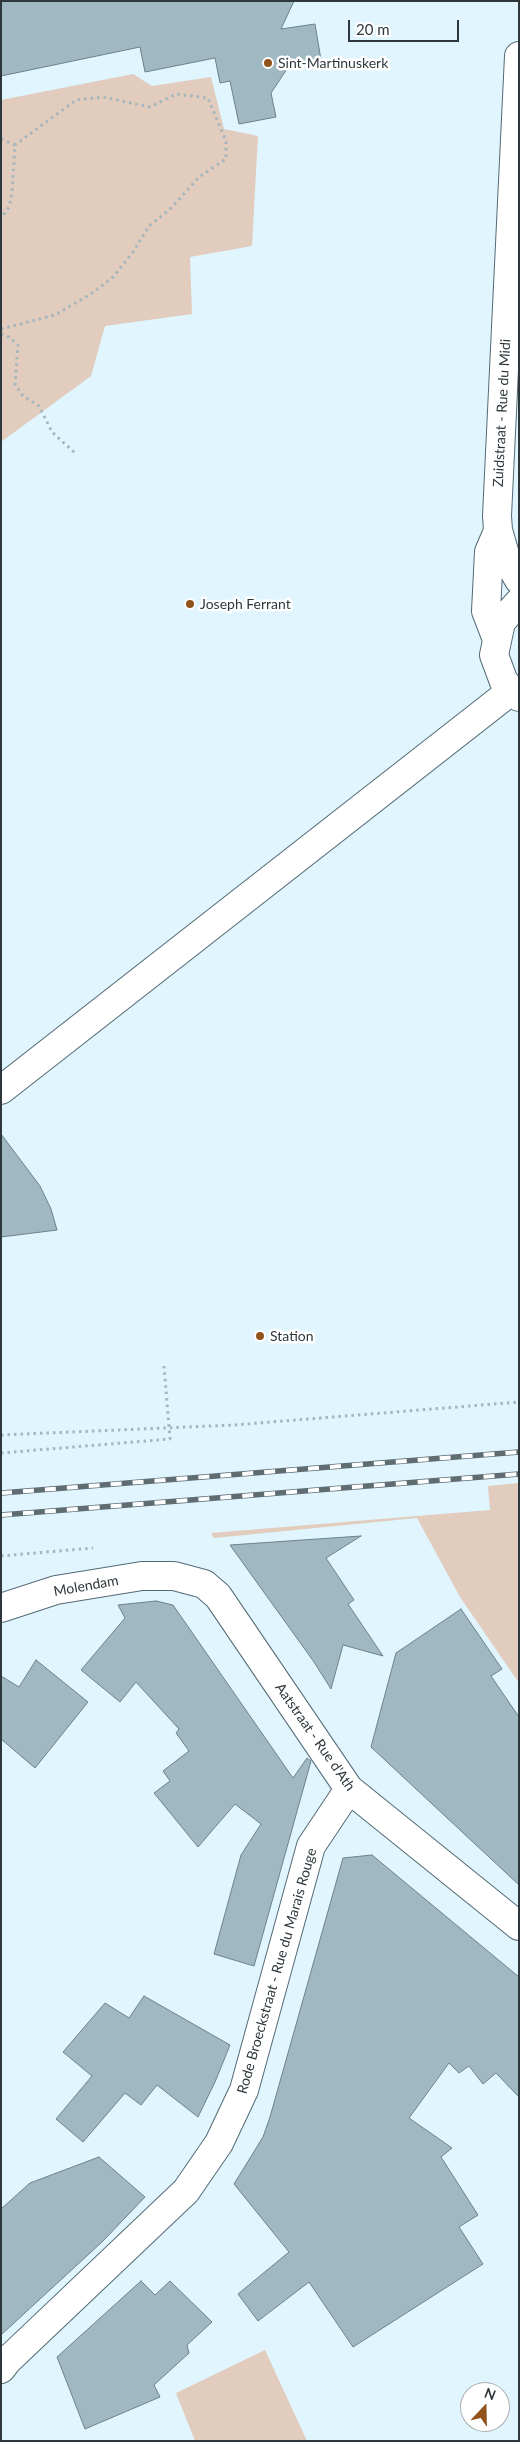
<!DOCTYPE html>
<style>
body{margin:0}
#map{position:relative;width:520px;height:2442px;overflow:hidden;background:#e0f5fd;font-family:Lato,sans-serif}
canvas{display:block}
.frame{position:absolute;inset:0;border:2px solid #2e383c;pointer-events:none}
.north{position:absolute;left:460px;top:2382px;width:50px;height:50px;box-sizing:border-box;background:#fff;border:1px solid #abafb1;border-radius:50%;rotate:21deg;font-size:14px;font-weight:700;line-height:20px;text-align:center;color:#2e383c}
.north::after{content:'';display:block;margin:auto;width:18px;height:22px;background:#92521c;clip-path:polygon(50% 0,100% 100%,50% 72%,0 100%)}
.scale{position:absolute;left:348px;top:20px;width:111px;height:22px;box-sizing:border-box;border:2px solid #2e383c;border-top:0;padding-left:6px;font-size:15px;line-height:18px;white-space:nowrap;color:#2e383c;-webkit-text-stroke:4px #fff;paint-order:stroke}
</style>
<div id="map">
<canvas width="520" height="2442"></canvas>
<div class="frame"></div>
<div class="north">N</div>
<div class="scale">20 m</div>
</div>
<script>
const c = document.querySelector('canvas').getContext('2d');
c.lineJoin = 'round';
function paint(path, color) { c.fillStyle = color; c.fill(path, 'evenodd'); }
const shape = rows => new Path2D(rows.map(r => 'M' + r).join(''));
function stroke(path, color, width, dash) { c.strokeStyle = color; c.lineWidth = width; c.lineCap = dash ? 'butt' : 'round'; c.setLineDash(dash || []); c.stroke(path); }
function label(font, color, halo, rows, align = 'center') {
  c.font = font + ' Lato,sans-serif'; c.lineWidth = 5; c.setLineDash([]); c.textBaseline = 'middle'; c.strokeStyle = halo; c.fillStyle = color; for (const [text, x, y, turn = 0] of rows) {
    c.save(); c.translate(x, y); c.rotate((+turn || 0) * Math.PI / 180); c.textAlign = isNaN(turn) ? turn : align; if (halo) c.strokeText(text, 0, 0); c.fillText(text, 0, 0); c.restore();
  }
}
paint(shape([
 [133,74,152,86,211,77,224,129,258,136,252,246,190,257,192,314,105,326,91,376,1,442,1,100],
 [519,1483,519,1683,460,1597,417,1518,214,1538,211,1533,490,1510,488,1486],
 [265,2350,307,2441,195,2441,176,2393]
]), '#e1ccbe');
const building = shape([
 [1,1,294,1,281,29,315,24,321,60,289,66,271,93,276,117,239,124,230,81,220,83,215,58,145,72,140,47,1,76,1,1],
 [1,1134,40,1186,51,1209,57,1230,1,1237,1,1134],
 [361,1536,326,1558,354,1600,348,1604,383,1656,343,1645,331,1689,314,1662,230,1545,361,1536],
 [156,1601,173,1605,293,1778,307,1758,311,1761,254,1966,214,1954,241,1855,261,1824,235,1804,198,1847,154,1793,170,1781,163,1771,189,1751,176,1733,179,1729,136,1682,120,1702,81,1670,125,1618,118,1605,156,1601],
 [461,1609,502,1669,491,1676,519,1717,519,1885,371,1747,396,1653,461,1609],
 [36,1660,88,1702,35,1768,1,1739,1,1676,19,1687,36,1660],
 [372,1855,519,1977,519,2097,496,2073,483,2084,469,2066,459,2073,449,2063,409,2118,452,2148,441,2157,478,2215,459,2227,483,2264,353,2347,309,2282,258,2321,238,2294,289,2252,234,2184,263,2137,270,2117,343,1858,372,1855],
 [144,1996,230,2045,215,2082,198,2117,157,2085,141,2105,125,2093,83,2142,56,2119,92,2076,63,2052,105,2003,129,2018,144,1996],
 [99,2157,145,2197,103,2241,1,2335,1,2209,30,2183,99,2157],
 [141,2281,155,2295,170,2281,212,2322,187,2345,189,2353,154,2385,160,2397,85,2429,57,2357,141,2281]
]);
paint(building, '#9fb8c2');
stroke(building, '#6b828c', 1);
const minor = shape([
 [519,56,497,516,498,530,506,558,519,580],
 [519,602,501,622,494,655,504,682,519,697],
 [496,637,486,611,489,552,498,531],
 [1,1090,511,691],
 [1,1608,56,1590,142,1576,174,1576,204,1584,218,1596,349,1789,519,1926],
 [1,2369,8,2360,186,2191,219,2143,244,2090,311,1846,349,1789]
]);
stroke(minor, '#536a74', 30);
stroke(shape([
 [1,139,15,145,12,193,9,207,1,218],
 [1,329,55,315,94,292,113,277,133,252,149,226,171,208,199,177,226,159,226,141,208,98,176,94,150,107,103,97,76,100,15,145],
 [1,334,9,337,18,345,15,384,23,396,39,406,52,432,75,453],
 [1,1435,234,1425,519,1402],
 [1,1453,170,1439,164,1366],
 [1,1556,93,1548]
]), '#a5b7bd', 3, [2.5, 4]);
stroke(minor, '#fff', 28);
const rail = shape([
 [1,1493,519,1452],
 [1,1515,519,1474]
]);
stroke(rail, '#5f6c72', 5.5);
stroke(rail, '#fff', 4, [11]);
for (const [x, y, r, color] of [
 [268,63,5,"#92521c"],
 [190,604,5,"#92521c"],
 [260,1336,5,"#92521c"]
]) { const dot = new Path2D(); dot.arc(x, y, r, 0, 2 * Math.PI); c.fillStyle = color; c.fill(dot); stroke(dot, '#fff', 2); }
label('14px', '#2e383c', '#fff', [
 ["Sint-Martinuskerk",278,63],
 ["Joseph Ferrant",200,604],
 ["Station",270,1336]
], 'left');
label('14px', '#2e383c', '#fff', [
 ["Zuidstraat - Rue du Midi",502,413,-87],
 ["Molendam",86,1586,-10],
 ["Aatstraat - Rue d'Ath",315,1737,55],
 ["Rode Broeckstraat - Rue du Marais Rouge",277,1971,-74]
]);
</script>
